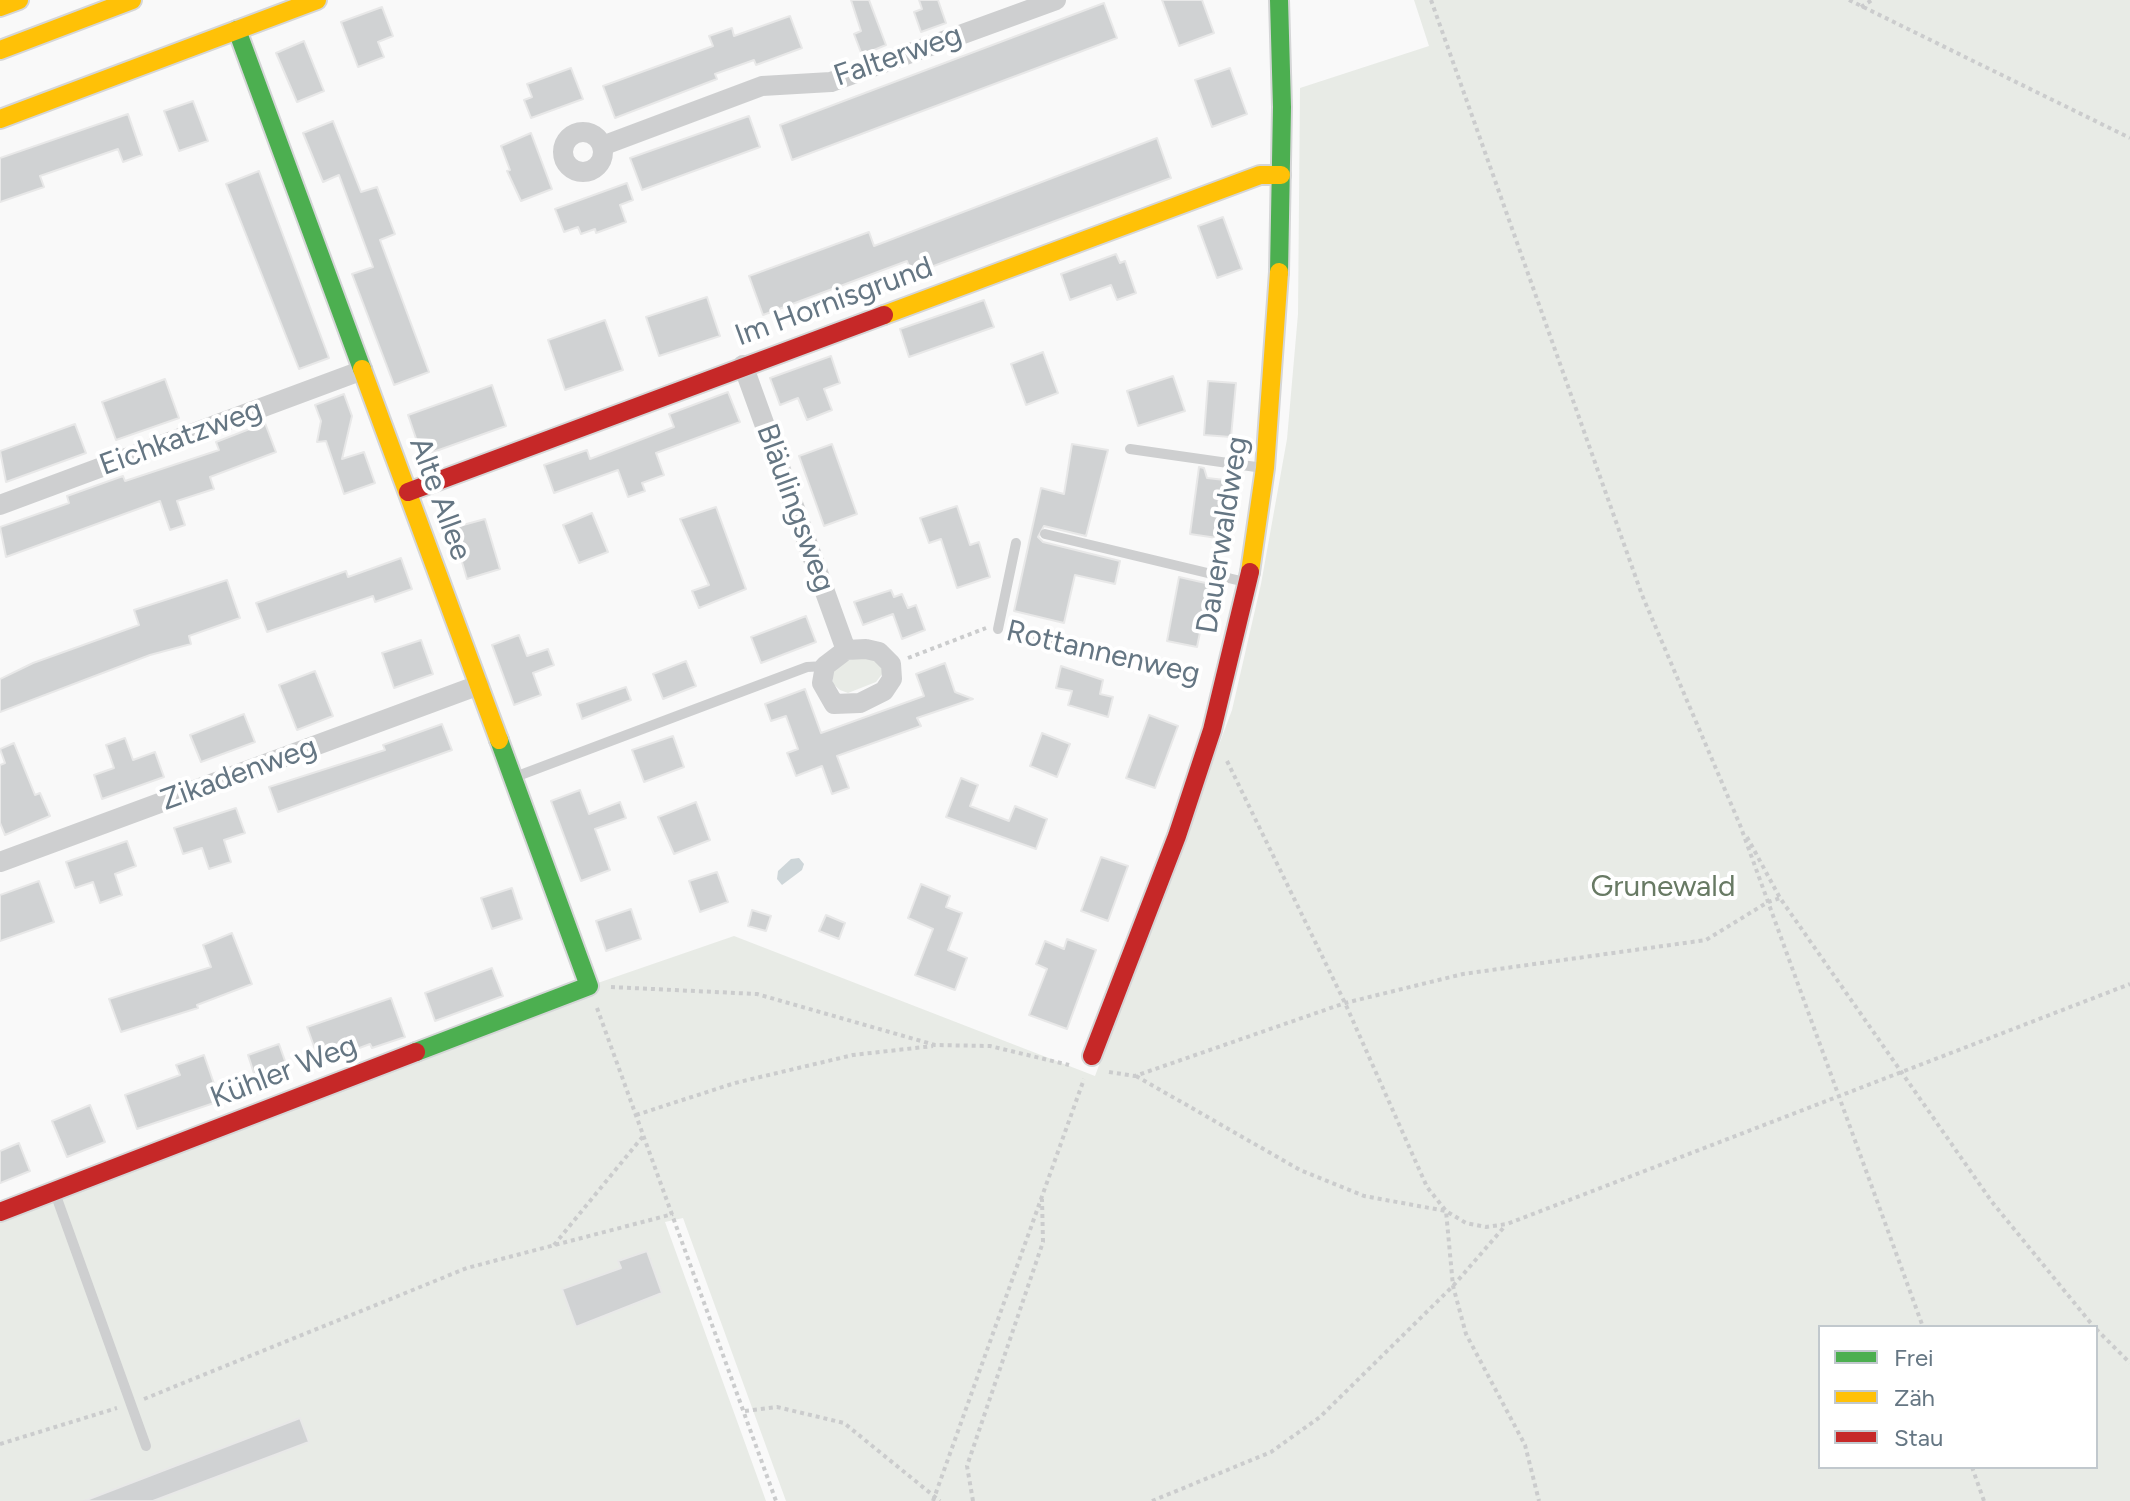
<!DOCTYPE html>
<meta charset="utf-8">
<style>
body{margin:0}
#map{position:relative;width:2130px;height:1501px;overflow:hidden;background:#f9f9f9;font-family:Figtree,sans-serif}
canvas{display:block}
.legend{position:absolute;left:1818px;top:1325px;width:280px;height:144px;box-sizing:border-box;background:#fff;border:2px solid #c1c8cd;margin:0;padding:10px 14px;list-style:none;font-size:24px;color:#657683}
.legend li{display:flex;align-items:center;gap:16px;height:40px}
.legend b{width:40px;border:2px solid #c1c8cd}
</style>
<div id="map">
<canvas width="2130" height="1501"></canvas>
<ul class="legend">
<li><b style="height:10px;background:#4caf50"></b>Frei</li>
<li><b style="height:10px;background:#ffc107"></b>Zäh</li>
<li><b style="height:10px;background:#c62828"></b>Stau</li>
</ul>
</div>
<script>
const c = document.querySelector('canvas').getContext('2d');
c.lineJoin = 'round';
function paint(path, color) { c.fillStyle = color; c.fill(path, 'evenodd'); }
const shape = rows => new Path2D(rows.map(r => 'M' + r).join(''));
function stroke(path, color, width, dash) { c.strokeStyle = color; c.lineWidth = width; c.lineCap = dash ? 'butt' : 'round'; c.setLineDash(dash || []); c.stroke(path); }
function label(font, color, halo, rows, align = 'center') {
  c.font = font + ' Figtree,sans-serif'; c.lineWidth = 8; c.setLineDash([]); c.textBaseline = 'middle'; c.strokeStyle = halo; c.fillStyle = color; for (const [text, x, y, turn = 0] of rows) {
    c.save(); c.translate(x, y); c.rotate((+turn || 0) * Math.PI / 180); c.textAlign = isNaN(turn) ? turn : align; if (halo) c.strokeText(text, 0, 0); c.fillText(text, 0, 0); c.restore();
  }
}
paint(shape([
 [1414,0,2130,0,2130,1501,786,1501,683,1218,665,1222,766,1501,0,1501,0,1212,589,986,734,936,1095,1076,1232,710,1261,584,1287,439,1298,314,1300,88,1429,46],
 [1820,1327,2096,1327,2096,1467,1820,1467],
 [865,654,882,664,883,673,876,682,848,693,840,690,833,684,832,674,837,665]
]), '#e8ebe6');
paint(shape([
 [799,858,804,864,802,870,782,885,777,879,778,871,791,859]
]), '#ced6d9');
const building = shape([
 [851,0,869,0,886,45,862,55,854,34,861,31,851,0],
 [919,0,938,0,946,23,921,32,914,12,922,9,919,0],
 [1162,0,1202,0,1214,33,1179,46,1162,0],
 [1104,3,1117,38,792,160,780,125,1104,3],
 [382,7,393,36,378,42,384,57,358,67,341,22,382,7],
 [790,16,802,48,756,65,754,60,715,74,717,79,615,118,603,86,713,46,709,36,732,28,734,36,790,16],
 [304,41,324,91,297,102,276,53,304,41],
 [571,68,583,99,531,118,524,100,532,97,527,84,571,68],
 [1230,68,1247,114,1212,127,1195,80,1230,68],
 [193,101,208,141,179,151,164,111,193,101],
 [128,114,142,155,123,162,118,149,40,176,44,187,0,202,0,158,128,114],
 [749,116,760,147,642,190,630,158,749,116],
 [333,121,361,192,377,187,395,234,380,240,429,372,394,385,352,274,373,267,339,175,323,182,303,133,333,121],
 [531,133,552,189,521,201,507,171,510,170,501,146,531,133],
 [1157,138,1171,178,912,274,907,261,763,315,749,276,869,232,874,246,1157,138],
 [259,171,329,358,299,369,226,184,259,171],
 [627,183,633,200,620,205,626,222,596,233,595,229,581,234,578,227,564,232,555,209,627,183],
 [1223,217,1242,269,1217,278,1198,226,1223,217],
 [1116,254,1120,263,1125,261,1136,293,1117,300,1111,285,1070,300,1061,274,1116,254],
 [707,297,720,336,659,356,646,317,707,297],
 [984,300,994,327,909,357,900,329,984,300],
 [605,320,623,370,565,390,548,340,605,320],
 [1043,352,1058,393,1026,405,1011,364,1043,352],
 [831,356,840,383,824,389,832,410,807,420,798,398,780,405,770,378,831,356],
 [1173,376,1185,411,1138,426,1127,391,1173,376],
 [165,379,179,418,116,440,102,402,165,379],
 [1208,381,1236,383,1231,437,1204,435,1208,381],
 [492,385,506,426,422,456,408,415,492,385],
 [728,392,740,422,656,453,664,475,642,483,645,491,628,497,618,470,554,493,544,465,587,450,590,459,674,427,669,414,728,392],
 [344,394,352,416,342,459,364,452,375,483,344,494,326,441,317,442,321,421,315,405,344,394],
 [265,423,276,452,210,477,214,489,177,501,185,525,170,530,160,501,6,557,0,527,69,503,67,496,123,476,125,481,219,450,216,442,265,423],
 [75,424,86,453,6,482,0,451,75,424],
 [832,444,857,514,824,526,799,456,832,444],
 [1072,444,1108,450,1086,536,1044,526,1038,537,1043,542,1120,561,1115,584,1075,575,1064,623,1014,611,1041,488,1064,494,1072,444],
 [1199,467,1204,468,1207,478,1225,480,1217,538,1190,534,1199,467],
 [957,506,970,545,979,542,990,577,957,588,941,539,929,543,920,518,957,506],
 [716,507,746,589,699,608,692,591,709,585,680,519,716,507],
 [592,513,608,552,579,563,563,525,592,513],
 [485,519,500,569,467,579,452,528,485,519],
 [401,558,412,589,375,602,373,596,267,632,256,603,346,571,348,577,401,558],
 [1179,577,1210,584,1197,647,1167,641,1179,577],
 [227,580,240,618,189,636,191,644,150,655,0,712,0,679,33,663,139,625,134,610,227,580],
 [891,590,894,597,902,594,908,608,916,605,925,630,902,639,893,614,863,625,854,602,891,590],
 [806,616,816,642,761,663,751,637,806,616],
 [519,635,527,656,548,649,554,665,533,673,541,695,514,705,492,645,519,635],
 [421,640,433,674,394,688,382,653,421,640],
 [686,661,696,686,663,699,653,674,686,661],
 [945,663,955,692,973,699,917,718,921,726,837,756,849,788,832,794,822,766,796,776,787,753,798,749,786,716,771,721,765,704,805,689,821,733,924,696,916,674,945,663],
 [1061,666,1103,680,1100,694,1113,697,1108,717,1068,705,1072,691,1056,688,1061,666],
 [315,671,333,716,297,730,279,685,315,671],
 [626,687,631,700,582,719,577,704,626,687],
 [244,714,255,742,201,762,190,735,244,714],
 [1149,715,1178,726,1155,788,1126,778,1149,715],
 [442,724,452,750,278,812,269,787,385,750,383,745,442,724],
 [1042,733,1070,744,1057,777,1030,766,1042,733],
 [673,736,684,767,644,782,632,750,673,736],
 [125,738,133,760,155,752,164,777,102,799,94,775,114,768,106,745,125,738],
 [14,743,35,795,40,793,50,816,5,835,0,823,0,765,5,763,0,749,14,743],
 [961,778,978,785,970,806,1009,821,1015,806,1047,819,1036,849,946,817,961,778],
 [580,790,589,814,620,802,626,818,595,829,610,870,581,881,551,801,580,790],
 [696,802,710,840,674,854,658,817,696,802],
 [236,808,245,833,224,840,231,862,209,869,202,848,183,854,174,828,236,808],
 [127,841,136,866,115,874,122,895,100,903,93,882,75,888,66,862,127,841],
 [1101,857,1128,866,1108,921,1081,911,1101,857],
 [717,872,728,902,700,912,689,881,717,872],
 [39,881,54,922,0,941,0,895,39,881],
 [921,884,950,896,946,907,962,913,948,950,967,958,955,990,915,975,933,929,908,918,921,884],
 [512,888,522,919,492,929,481,898,512,888],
 [631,909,641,939,606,951,596,921,631,909],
 [752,910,771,916,766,931,748,926,752,910],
 [826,915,845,923,839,939,819,931,826,915],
 [232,933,252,984,197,1005,198,1008,121,1032,109,999,211,967,203,945,232,933],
 [1067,939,1096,950,1067,1029,1029,1015,1047,969,1036,964,1045,941,1064,949,1067,939],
 [492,968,503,996,435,1021,425,993,492,968],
 [391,998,405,1037,372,1048,370,1044,320,1063,307,1027,391,998],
 [279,1044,290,1075,258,1086,248,1055,279,1044],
 [204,1055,220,1101,137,1129,125,1095,180,1075,176,1065,204,1055],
 [90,1105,105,1142,67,1157,52,1121,90,1105],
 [19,1143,30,1171,0,1183,0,1151,19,1143],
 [647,1251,662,1293,576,1327,562,1289,621,1268,618,1261,647,1251],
 [300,1418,309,1442,153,1501,84,1501,300,1418]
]);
paint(building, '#d0d2d3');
stroke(building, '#e8e8e8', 2);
const fast = shape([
 [237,30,362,369],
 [1279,272,1282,107,1279,0],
 [416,1052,589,986,499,740]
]);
const slow = shape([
 [0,7,19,0],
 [0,50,132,0],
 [0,119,317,0],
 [884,315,1260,175,1281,175],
 [362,369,499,740],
 [1250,572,1265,468,1279,272]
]);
const jam = shape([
 [408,492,884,315],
 [1092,1056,1177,836,1212,730,1250,572],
 [0,1212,416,1052]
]);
stroke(fast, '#d5d6d7', 22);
stroke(slow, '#d5d6d7', 22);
stroke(jam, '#d5d6d7', 22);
stroke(shape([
 [1431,0,1642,595,1740,825,1923,1327],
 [1849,0,2130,138],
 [1861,7,1872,0],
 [1010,631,1200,676],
 [908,658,986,628],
 [1227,761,1345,1003,1427,1187,1446,1211,1466,1223,1486,1227,1507,1224,2130,984],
 [1747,837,1780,898,1992,1202,2094,1327],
 [611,987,757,994,935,1045,990,1046,1069,1065],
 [597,1008,776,1501],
 [1109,1072,1135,1076,1345,1003,1463,974,1706,940,1768,902,1780,898],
 [1136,1076,1300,1170,1364,1196,1446,1211,1453,1286,1466,1334,1525,1445,1539,1501],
 [636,1115,735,1083,853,1055,933,1046],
 [554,1245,644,1135],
 [2096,1329,2130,1363],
 [144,1399,467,1268,673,1214],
 [745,1411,777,1407,844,1423,940,1501],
 [0,1444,117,1408],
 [1972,1467,1984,1501],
 [933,1501,1084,1079],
 [973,1501,967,1466,1043,1242,1042,1199],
 [1152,1501,1271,1452,1320,1417,1453,1286,1505,1226]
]), '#cbcccd', 4, [4, 4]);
stroke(shape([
 [1130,449,1263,468],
 [1045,534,1245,582],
 [998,629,1016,543],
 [515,777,807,667,825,666],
 [55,1193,146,1446]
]), '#cecfd0', 10);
stroke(shape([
 '563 152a20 20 0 1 1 40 0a20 20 0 1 1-40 0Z',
 [602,146,762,86,831,82,1056,0],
 [743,365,846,650],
 [0,505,363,370],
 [866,649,879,652,891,664,892,679,884,691,860,703,834,704,822,683,825,666,846,650,866,649],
 [0,862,479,685]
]), '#cecfd0', 20);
stroke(fast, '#4caf50', 18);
stroke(slow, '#ffc107', 18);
stroke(jam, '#c62828', 18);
label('30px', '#657683', '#fff', [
 ["Falterweg",898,56,-19],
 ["Im Hornisgrund",834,302,-20],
 ["Eichkatzweg",181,438,-20],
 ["Alte Allee",440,499,70],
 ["Bläulingsweg",795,508,70],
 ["Dauerwaldweg",1223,535,-81],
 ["Rottannenweg",1103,653,13],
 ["Zikadenweg",239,774,-20],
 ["Kühler Weg",284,1072,-21]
]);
label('30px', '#687a64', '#fff', [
 ["Grunewald",1663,887]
]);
</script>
